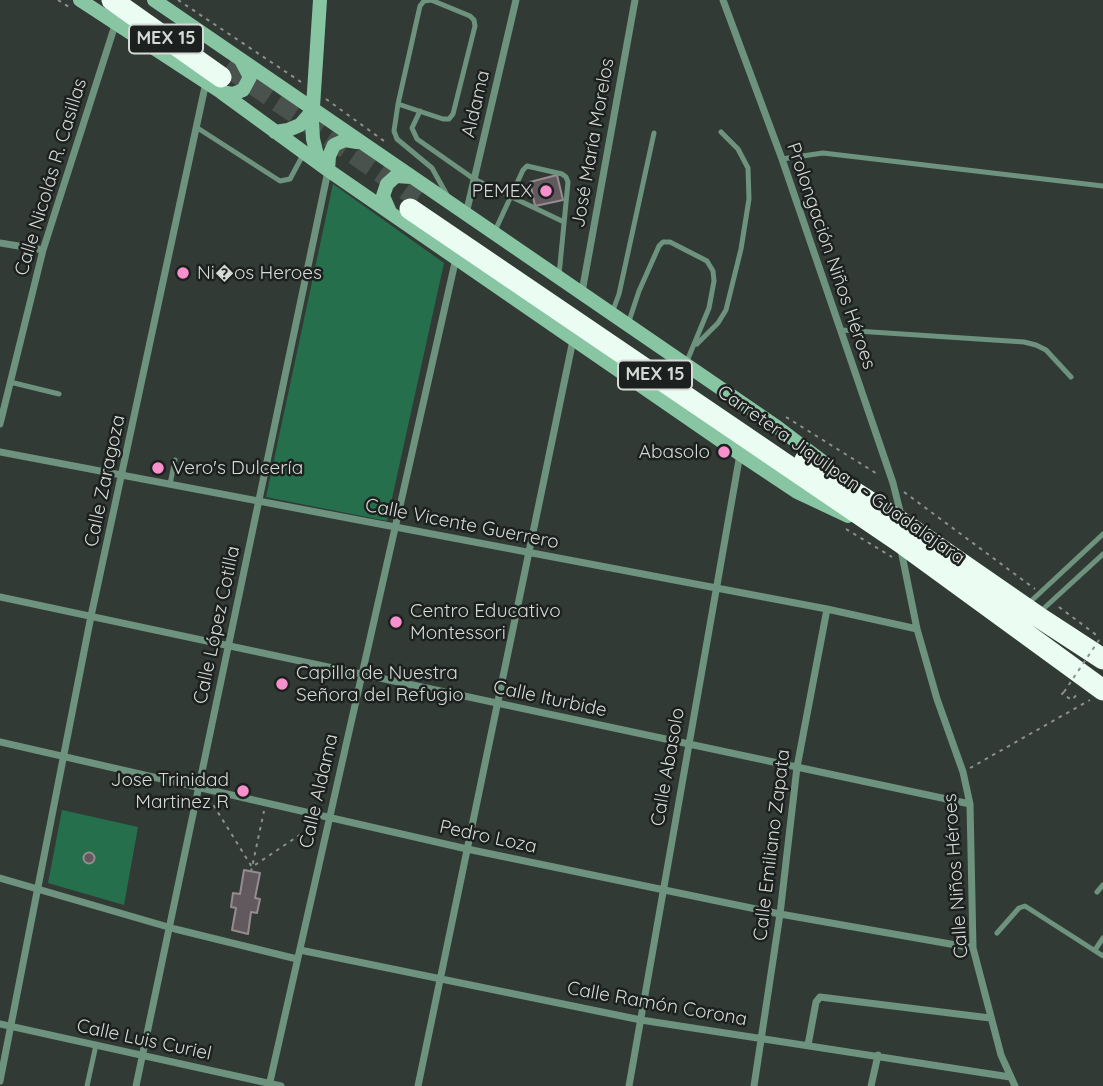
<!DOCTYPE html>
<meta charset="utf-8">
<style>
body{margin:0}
canvas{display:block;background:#323a35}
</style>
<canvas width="1103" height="1086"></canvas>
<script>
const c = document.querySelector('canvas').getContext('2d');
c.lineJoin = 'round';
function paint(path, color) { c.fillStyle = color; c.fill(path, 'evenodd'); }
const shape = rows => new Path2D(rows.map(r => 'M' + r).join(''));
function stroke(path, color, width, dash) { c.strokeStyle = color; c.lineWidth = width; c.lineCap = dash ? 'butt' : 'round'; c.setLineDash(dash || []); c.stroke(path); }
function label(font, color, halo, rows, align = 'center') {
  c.font = font + ' Quicksand,sans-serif'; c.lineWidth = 5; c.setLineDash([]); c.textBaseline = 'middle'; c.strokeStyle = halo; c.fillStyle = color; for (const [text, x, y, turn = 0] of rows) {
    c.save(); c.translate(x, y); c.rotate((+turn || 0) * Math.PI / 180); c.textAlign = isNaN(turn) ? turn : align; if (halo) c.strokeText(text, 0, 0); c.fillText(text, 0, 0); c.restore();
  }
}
paint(shape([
 [333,184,444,263,387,521,266,497],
 [62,810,138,827,124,905,48,883]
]), '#256f4c');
const building = shape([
 [557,175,563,200,535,206,530,182,557,175],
 '83.5 858a5.5 5.5 0 1 1 11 0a5.5 5.5 0 1 1-11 0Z',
 [244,870,260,873,255,898,260,899,257,913,251,912,248,934,232,930,236,908,231,907,233,893,240,894,244,870]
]);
paint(building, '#62595e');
stroke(building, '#958b90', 2);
stroke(shape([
 [227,66,418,198]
]), '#4a524d', 21, [21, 10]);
stroke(shape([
 [58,0,69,7],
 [178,0,301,82],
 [326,99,384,141],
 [786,417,879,475],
 [904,492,1035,589],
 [846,529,892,557],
 [1059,607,1099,637],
 [1064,692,1062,694,1072,700,1078,693],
 [970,768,1090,700],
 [209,798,252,867,316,824],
 [251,872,264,811]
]), '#8b918e', 2, [3.5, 5]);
stroke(shape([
 [398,104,443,119,449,119,453,114,475,26,474,20,470,16,431,0,424,1,420,6,398,104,394,131,397,139,432,168,447,195],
 [420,111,412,128,417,139,474,179,564,222],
 [196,127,280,181,290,179,304,153],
 [782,159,823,153,1103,186],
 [494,233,523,170,527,166,562,174,566,177,568,182,559,275],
 [612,313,619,294,654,133],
 [628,324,639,291,659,246,663,242,670,242,707,261,713,271,714,281,709,308,687,361],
 [841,330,1024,342,1036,345,1046,350,1071,377],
 [697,344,718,323,726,310,741,249,749,199,748,168,738,149,721,132],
 [10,382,59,394],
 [170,484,175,460],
 [1029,603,1103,534],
 [1041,611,1103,554],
 [1097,892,1103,885],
 [997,933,1019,908,1025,906,1103,956],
 [1095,950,1103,938],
 [87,1086,96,1045]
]), '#6d927d', 5);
stroke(shape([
 [723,0,782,159,893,483,901,515],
 [466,214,516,0],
 [0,243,43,250],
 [582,292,635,0],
 [0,424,43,250,116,22],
 [0,452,827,609,917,629],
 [901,550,917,629,937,699,963,772,970,804,973,948,1001,1055,1015,1086],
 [0,597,970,804],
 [0,742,467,849,780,914,973,948],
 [0,878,175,929,297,959],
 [300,950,641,1020,1010,1077],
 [0,1024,281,1086],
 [808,1045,816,1002,820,997,990,1018],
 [0,1081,91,616,206,82],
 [136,1086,328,171],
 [269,1086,456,258],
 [418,1086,573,340],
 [629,1086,740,454],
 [754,1086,780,914,797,767,827,609],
 [871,1086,878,1055]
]), '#6d927d', 7);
stroke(shape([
 [80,0,221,92,328,170,740,454,797,492,848,516],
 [154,0,777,427,822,461],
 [221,92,233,94,243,90,250,77,242,62],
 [275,132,288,130,300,125,313,110],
 [319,163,313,139,312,122,320,0],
 [328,170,329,156,334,145,345,140,357,142],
 [390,212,383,196,387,184,396,176,411,177]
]), '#88c5a3', 14);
stroke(shape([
 [112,0,221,77],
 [410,209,900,542,1103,690],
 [805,460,904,524,1037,616,1103,659]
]), '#ebfdf2', 21);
stroke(shape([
 [1064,692,1101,637]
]), '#8b918e', 2, [3.5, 5]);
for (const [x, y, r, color] of [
 [546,191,7,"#f790cd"],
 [183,273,7,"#f790cd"],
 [724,452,7,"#f790cd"],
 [158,468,7,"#f790cd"],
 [396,622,7,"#f790cd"],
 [282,684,7,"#f790cd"],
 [243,791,7,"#f790cd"]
]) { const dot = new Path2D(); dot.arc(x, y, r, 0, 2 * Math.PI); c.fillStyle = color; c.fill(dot); stroke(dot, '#1c201e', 2.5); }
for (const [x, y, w] of [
 [166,39,74],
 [655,375,74]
]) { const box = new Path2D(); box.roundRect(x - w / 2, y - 14.5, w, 29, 5); c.fillStyle = '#1c201e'; c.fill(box); stroke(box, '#d5dad7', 2); }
label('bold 18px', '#d5dad7', null, [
 ["MEX 15",166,39],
 ["MEX 15",655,375]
]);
label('19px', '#d5dad7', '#1c201e', [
 ["Aldama",476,104,-77],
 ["José María Morelos",593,143,-80],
 ["Calle Nicolás R. Casillas",51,177,-73],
 ["Prolongación Niños Héroes",831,256,71],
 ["Carretera Jiquilpan - Guadalajara",841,475,35],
 ["Calle Zaragoza",105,481,-78],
 ["Calle Vicente Guerrero",462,524,11],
 ["Calle López Cotilla",217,625,-78],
 ["Calle Iturbide",550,699,12],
 ["Calle Abasolo",668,767,-80],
 ["Calle Aldama",319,791,-77],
 ["Pedro Loza",488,837,12],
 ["Calle Emiliano Zapata",772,845,-83],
 ["Calle Niños Héroes",956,876,-94],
 ["Calle Ramón Corona",657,1004,10],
 ["Calle Luis Curiel",144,1040,12]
]);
label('19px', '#d5dad7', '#1c201e', [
 ["PEMEX",532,191,"right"],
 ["Ni�os Heroes",197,273],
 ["Abasolo",710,452,"right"],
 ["Vero's Dulcería",172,468],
 ["Centro Educativo",410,611],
 ["Montessori",410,633],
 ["Capilla de Nuestra",296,673],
 ["Señora del Refugio",296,695],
 ["Jose Trinidad",229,780,"right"],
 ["Martinez R",229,802,"right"]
], 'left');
</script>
